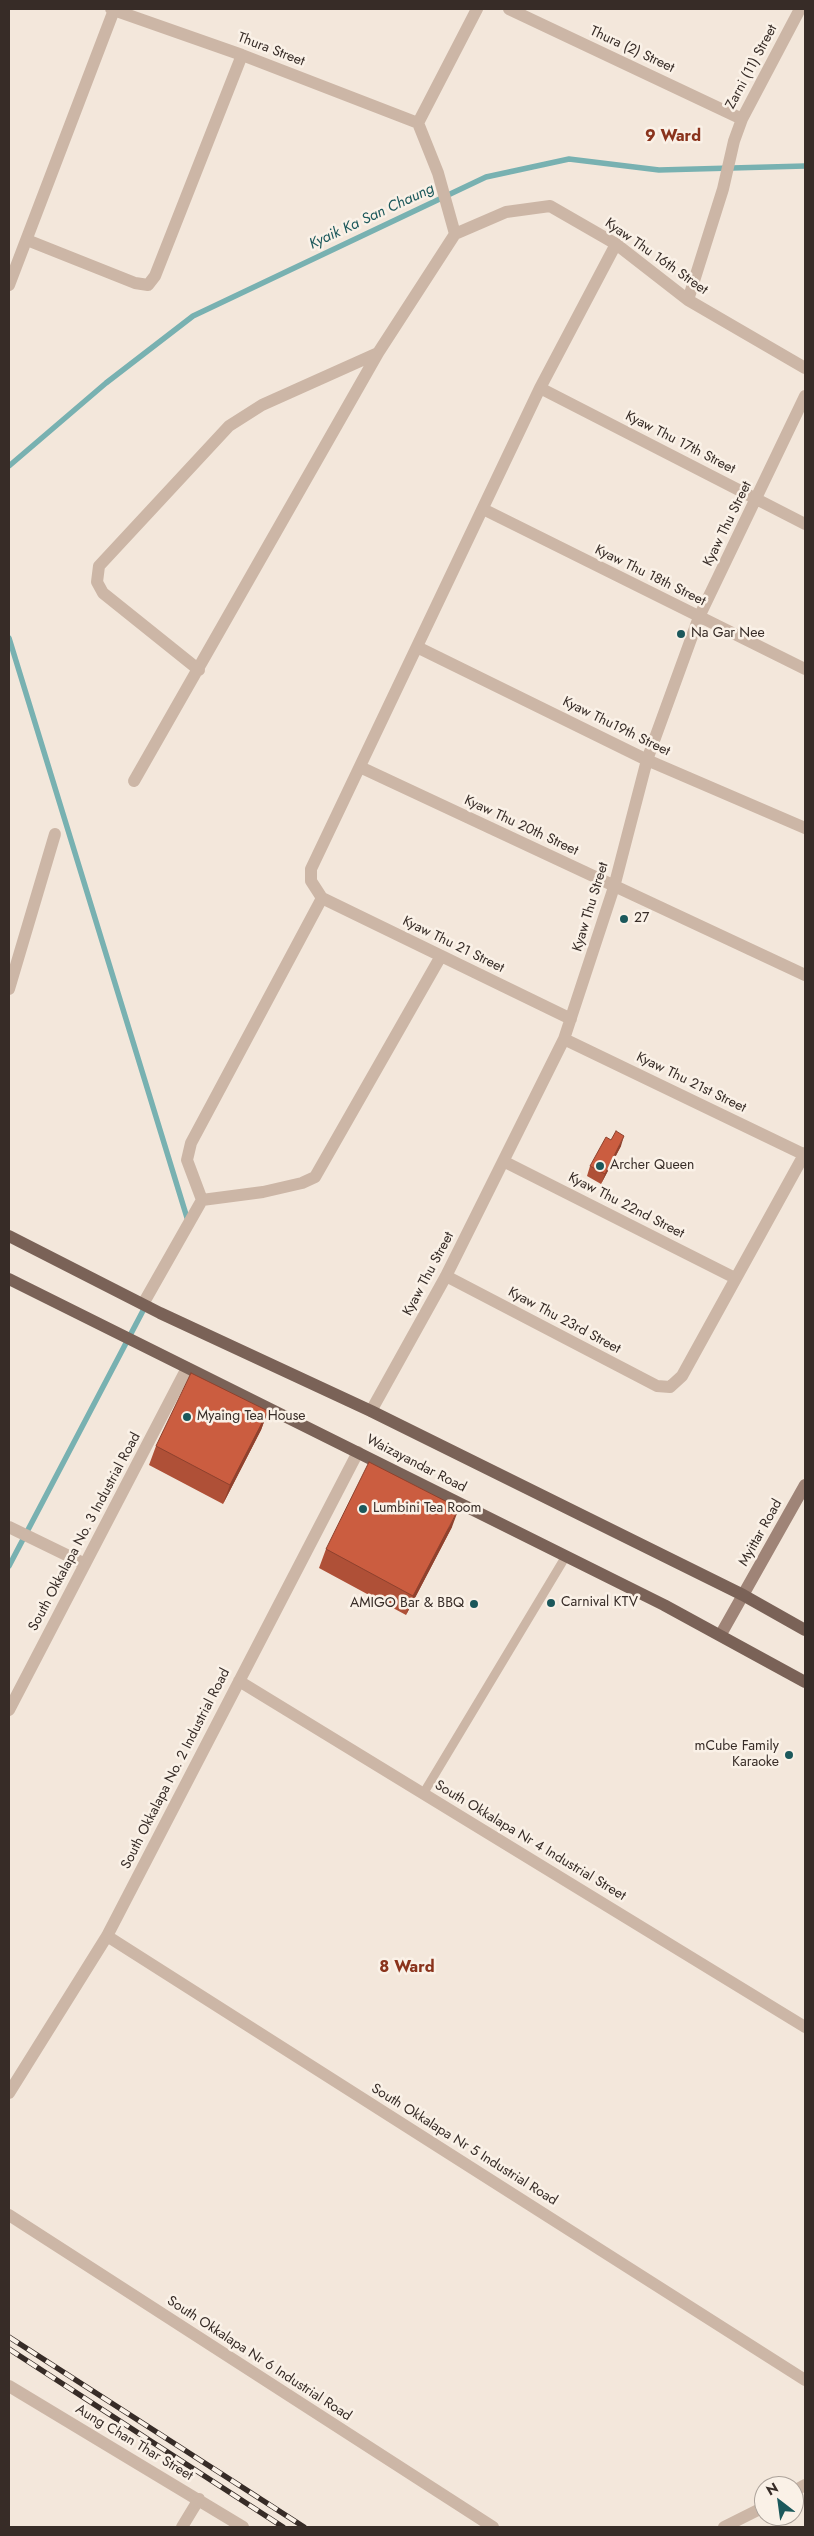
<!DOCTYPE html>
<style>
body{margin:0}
#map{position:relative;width:814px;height:2536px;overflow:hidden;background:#f3e7db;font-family:Jost,sans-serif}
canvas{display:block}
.frame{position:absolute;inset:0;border:10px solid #372c27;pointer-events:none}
.north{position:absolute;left:754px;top:2476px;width:50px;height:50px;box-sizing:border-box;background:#faf1e7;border:1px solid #aca29a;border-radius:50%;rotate:330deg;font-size:14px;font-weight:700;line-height:20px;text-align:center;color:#372c27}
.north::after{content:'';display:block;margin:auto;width:18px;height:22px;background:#1b585b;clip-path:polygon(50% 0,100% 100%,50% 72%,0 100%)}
</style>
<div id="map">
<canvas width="814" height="2536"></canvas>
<div class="frame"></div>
<div class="north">N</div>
</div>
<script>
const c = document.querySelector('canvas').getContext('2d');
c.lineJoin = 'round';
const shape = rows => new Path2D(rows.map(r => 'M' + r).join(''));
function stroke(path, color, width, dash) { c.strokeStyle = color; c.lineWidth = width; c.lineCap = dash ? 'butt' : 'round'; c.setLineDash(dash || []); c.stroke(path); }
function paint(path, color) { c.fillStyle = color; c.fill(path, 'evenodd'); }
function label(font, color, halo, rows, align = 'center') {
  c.font = font + ' Jost,sans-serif'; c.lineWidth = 5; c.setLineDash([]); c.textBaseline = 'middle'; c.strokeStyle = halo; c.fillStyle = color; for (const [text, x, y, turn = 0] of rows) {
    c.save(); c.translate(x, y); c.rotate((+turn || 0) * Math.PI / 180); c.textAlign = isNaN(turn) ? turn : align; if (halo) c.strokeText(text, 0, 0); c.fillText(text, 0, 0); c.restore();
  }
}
stroke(shape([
 [9,466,106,383,193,316,486,177,569,159,659,170,805,166],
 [9,638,188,1221],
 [9,1566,146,1305]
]), '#78b1b1', 5.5);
stroke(shape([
 [423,1794,566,1556]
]), '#ccb6a6', 9);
stroke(shape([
 [111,9,242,55,418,123],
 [509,9,742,119],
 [455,234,506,212,550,206,616,244,688,300,805,368],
 [27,240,135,283,148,285,155,276,242,55],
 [9,285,114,10],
 [688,300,723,189,734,141,742,119,800,9],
 [540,388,805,524],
 [483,509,805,669],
 [417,647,647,760,805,828],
 [199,670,103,593,97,582,99,566,229,426,262,405,378,353],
 [360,767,805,975],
 [134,781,378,353,455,234,438,173,418,123,477,9],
 [9,989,55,834],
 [571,1019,322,898,311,881,311,869,540,388,616,244],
 [564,1039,805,1155],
 [505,1162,735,1278],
 [202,1200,187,1160,191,1143,322,898],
 [446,1276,657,1386,670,1387,682,1376,805,1153],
 [143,1304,202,1200,263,1192,302,1183,315,1177,441,956],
 [371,1411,446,1276,564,1039,614,887,647,760,699,617,805,396],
 [9,1527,85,1564],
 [239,1681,805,2027],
 [9,1710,187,1368],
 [107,1936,805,2380],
 [9,2093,107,1936,358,1452],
 [9,2215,493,2527],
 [9,2386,243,2527],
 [794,2491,805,2485],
 [182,2527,199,2499],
 [724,2527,764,2507]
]), '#ccb6a6', 12);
stroke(shape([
 [721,1634,805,1485]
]), '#9f8477', 12);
stroke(shape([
 [9,1236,160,1313,371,1411,743,1595,805,1630],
 [9,1279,664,1605,805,1682]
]), '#7a6257', 12);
const rail = shape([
 [9,2337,304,2527],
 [9,2349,283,2527]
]);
stroke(rail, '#372c27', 5.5);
stroke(rail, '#faf1e7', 4, [11]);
paint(shape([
 [611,1140,621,1146,601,1184,587,1176,590,1166],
 [268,1411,261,1430,223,1504,149,1465,156,1446],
 [452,1527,406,1615,319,1568,326,1549]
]), '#af5037');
paint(shape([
 [624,1136,621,1146,601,1184,605,1174],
 [268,1411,261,1430,223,1504,230,1485],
 [459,1508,452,1527,406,1615,413,1596]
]), '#8e412d');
const building = shape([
 [616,1131,624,1136,605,1174,590,1166,606,1137,611,1140,616,1131],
 [191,1373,268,1411,230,1485,156,1446,191,1373],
 [369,1462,459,1508,413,1596,326,1549,369,1462]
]);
paint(building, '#cb5d40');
stroke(building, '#8e412d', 1);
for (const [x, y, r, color] of [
 [681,634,5,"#1b585b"],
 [624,919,5,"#1b585b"],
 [600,1166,5,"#1b585b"],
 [187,1417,5,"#1b585b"],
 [363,1509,5,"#1b585b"],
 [551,1603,5,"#1b585b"],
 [474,1604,5,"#1b585b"],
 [789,1755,5,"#1b585b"]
]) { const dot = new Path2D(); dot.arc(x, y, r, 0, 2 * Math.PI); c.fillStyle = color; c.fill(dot); stroke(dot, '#faf1e7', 2); }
label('14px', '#372c27', '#faf1e7', [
 ["Thura Street",271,50,21],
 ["Thura (2) Street",632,50,25],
 ["Zarni (11) Street",752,67,-62],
 ["Kyaw Thu 16th Street",656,257,35],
 ["Kyaw Thu 17th Street",680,443,27],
 ["Kyaw Thu Street",728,524,-64],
 ["Kyaw Thu 18th Street",650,576,26],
 ["Kyaw Thu19th Street",616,727,26],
 ["Kyaw Thu 20th Street",521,826,25],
 ["Kyaw Thu Street",591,907,-73],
 ["Kyaw Thu 21 Street",453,945,26],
 ["Kyaw Thu 21st Street",691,1083,26],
 ["Kyaw Thu 22nd Street",626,1206,27],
 ["Kyaw Thu Street",429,1274,-62],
 ["Kyaw Thu 23rd Street",564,1321,28],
 ["Waizayandar Road",416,1464,27],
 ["South Okkalapa No. 3 Industrial Road",85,1532,-62],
 ["Myittar Road",761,1533,-61],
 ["South Okkalapa No. 2 Industrial Road",176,1769,-63],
 ["South Okkalapa Nr 4 Industrial Street",530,1841,31],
 ["South Okkalapa Nr 5 Industrial Road",464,2145,32],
 ["South Okkalapa Nr 6 Industrial Road",259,2359,33],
 ["Aung Chan Thar Street",134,2443,31]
]);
label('14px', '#372c27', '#faf1e7', [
 ["Na Gar Nee",691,634],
 ["27",634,919],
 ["Archer Queen",610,1166],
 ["Myaing Tea House",197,1417],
 ["Lumbini Tea Room",373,1509],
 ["Carnival KTV",561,1603],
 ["AMIGO Bar & BBQ",464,1604,"right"],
 ["mCube Family",779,1747,"right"],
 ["Karaoke",779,1763,"right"]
], 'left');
label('italic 15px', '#1b585b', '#faf1e7', [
 ["Kyaik Ka San Chaung",372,217,-25]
]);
label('bold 16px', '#8a331c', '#faf1e7', [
 ["9 Ward",673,137],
 ["8 Ward",407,1968]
]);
</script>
